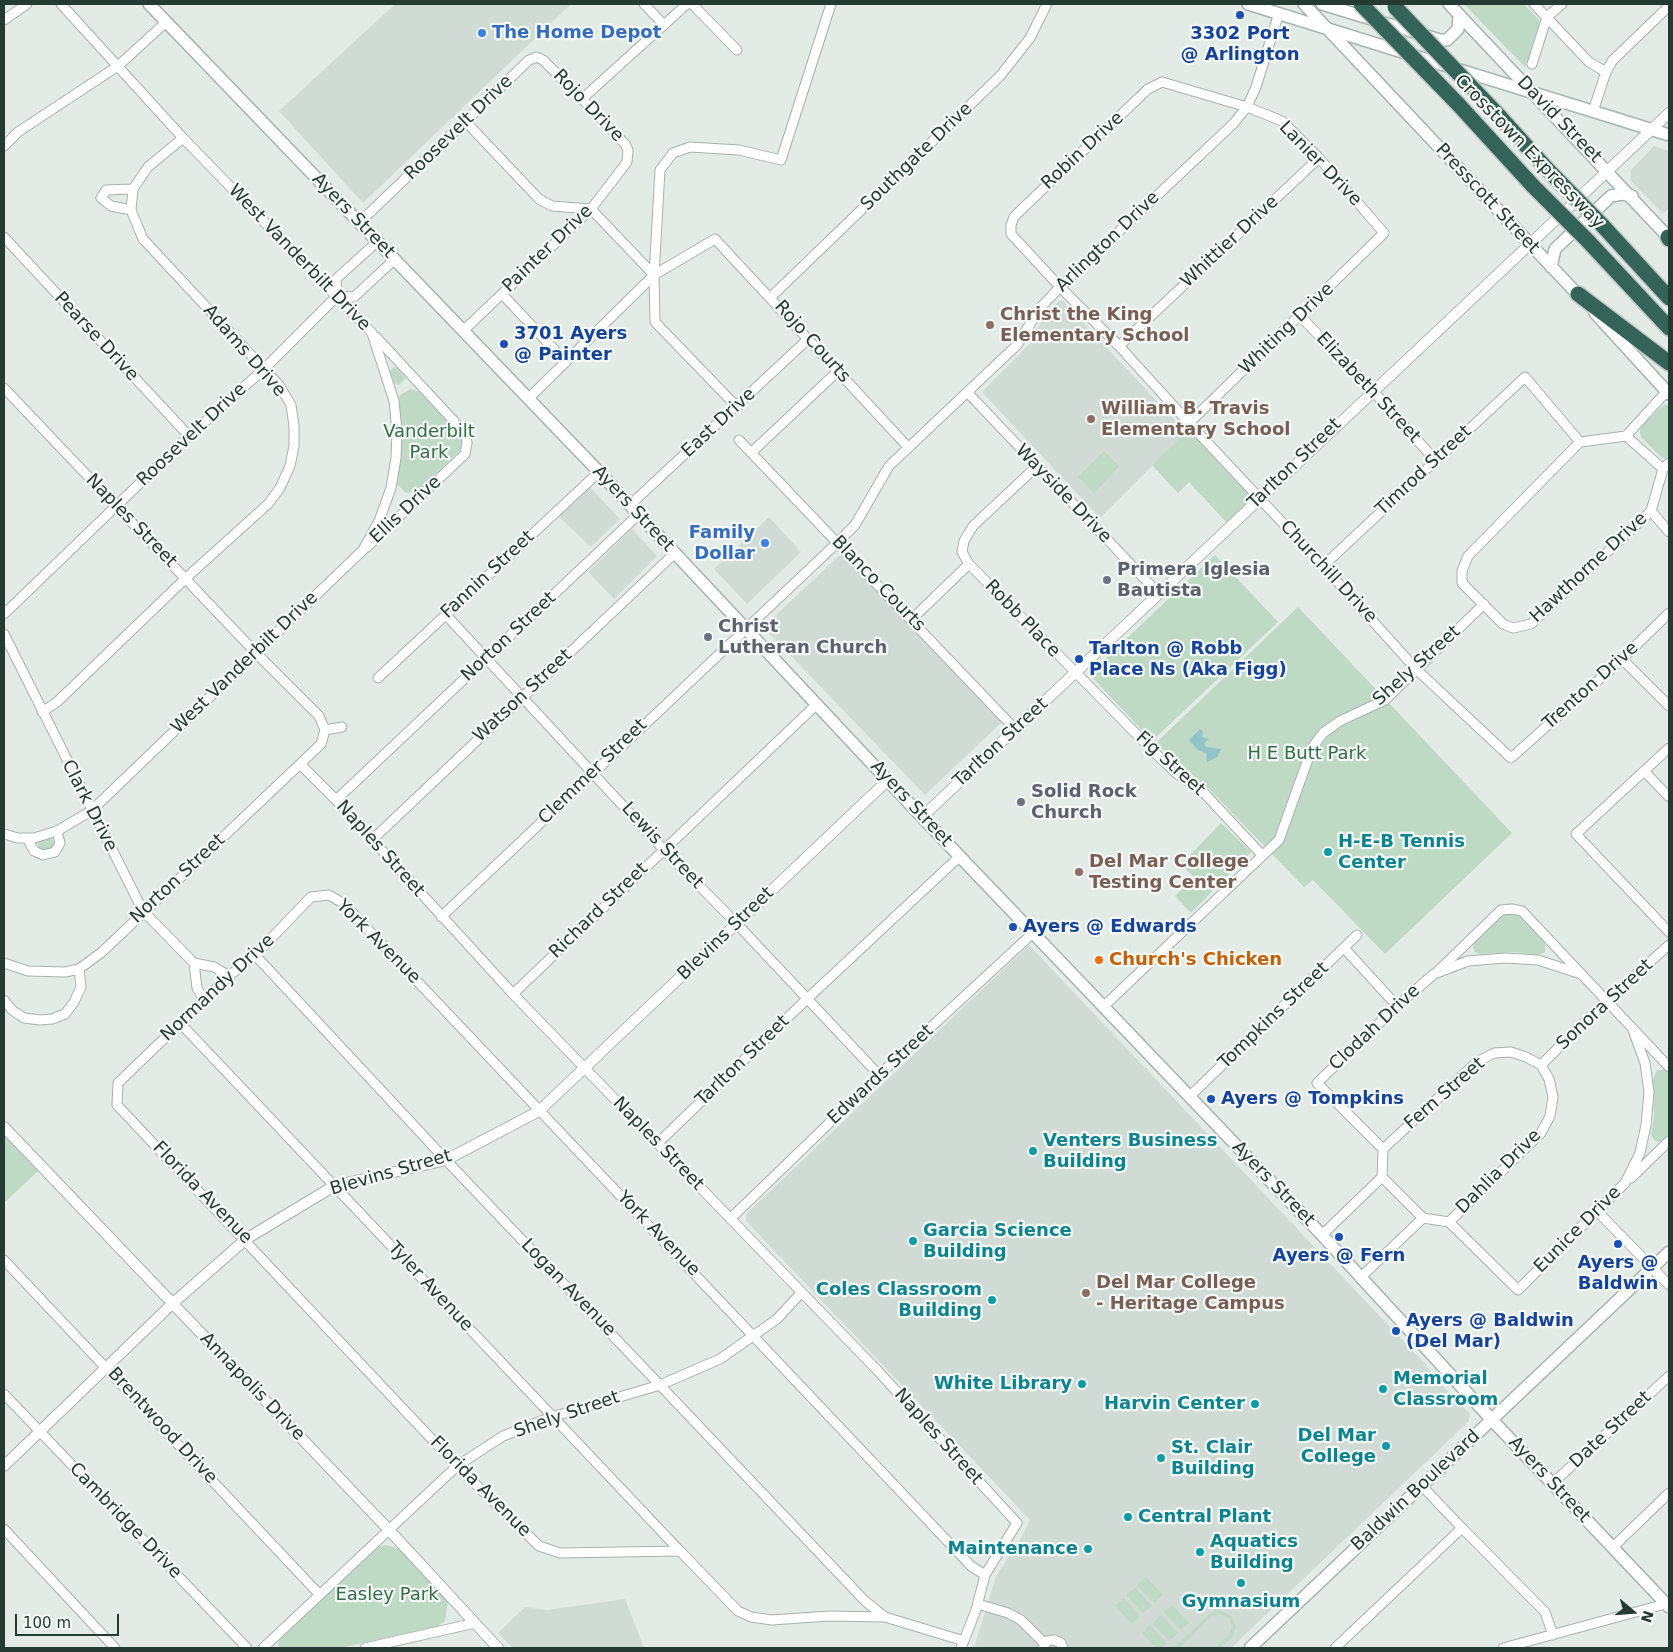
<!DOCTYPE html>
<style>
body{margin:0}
#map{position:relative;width:1673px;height:1652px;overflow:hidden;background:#e3ebe7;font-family:"DejaVu Sans",sans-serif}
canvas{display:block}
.frame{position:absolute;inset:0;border:5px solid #253a33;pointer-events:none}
.north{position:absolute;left:1608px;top:1587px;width:50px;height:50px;-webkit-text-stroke:4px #f3f8f5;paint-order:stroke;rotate:108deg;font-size:14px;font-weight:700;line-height:20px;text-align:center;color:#253a33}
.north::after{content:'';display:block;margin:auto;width:18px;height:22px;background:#253a33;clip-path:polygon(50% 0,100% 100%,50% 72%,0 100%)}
.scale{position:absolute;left:15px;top:1614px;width:104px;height:22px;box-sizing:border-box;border:2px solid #253a33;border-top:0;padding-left:6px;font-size:15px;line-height:18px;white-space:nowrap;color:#253a33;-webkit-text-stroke:4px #f3f8f5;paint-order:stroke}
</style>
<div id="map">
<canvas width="1673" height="1652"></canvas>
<div class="frame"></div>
<div class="north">N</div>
<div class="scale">100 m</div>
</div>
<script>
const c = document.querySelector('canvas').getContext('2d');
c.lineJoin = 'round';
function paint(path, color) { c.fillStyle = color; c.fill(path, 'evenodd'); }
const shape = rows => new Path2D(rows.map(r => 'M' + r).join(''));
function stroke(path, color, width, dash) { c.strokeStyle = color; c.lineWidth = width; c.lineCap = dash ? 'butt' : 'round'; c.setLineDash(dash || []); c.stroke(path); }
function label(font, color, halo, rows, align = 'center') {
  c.font = font + ' "DejaVu Sans",sans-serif'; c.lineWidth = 4.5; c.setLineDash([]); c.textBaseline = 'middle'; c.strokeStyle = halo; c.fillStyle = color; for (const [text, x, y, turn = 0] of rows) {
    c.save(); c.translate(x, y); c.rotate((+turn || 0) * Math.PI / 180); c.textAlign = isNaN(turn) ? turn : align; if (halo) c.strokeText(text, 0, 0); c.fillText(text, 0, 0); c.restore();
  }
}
paint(shape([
 [395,4,571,4,363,203,279,111],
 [1654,146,1669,151,1669,208,1663,214,1631,181,1631,170],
 [1059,301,1063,301,1186,432,1100,518,982,392,1037,336,1036,332,1044,316],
 [589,486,620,519,591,547,558,516],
 [769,517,801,552,747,604,714,569],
 [632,529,657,556,614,599,588,572],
 [841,554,1003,721,925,795,763,627],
 [1029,945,1426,1365,1439,1382,1470,1414,1469,1421,1231,1648,974,1648,996,1576,1021,1538,1030,1520,746,1221,746,1214],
 [625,1599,644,1648,513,1648,498,1633,525,1607,547,1610]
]), '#d1dbd6');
paint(shape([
 [1464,4,1524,4,1540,21,1525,67],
 [396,367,406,379,398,385,394,383,390,372,392,368],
 [411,389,422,393,461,435,463,441,460,450,418,491,406,493,395,482,401,425,398,402,400,395],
 [1665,404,1669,407,1669,458,1666,459,1661,457,1641,437,1640,432,1642,425],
 [1188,430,1253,499,1228,524,1189,482,1178,493,1152,465],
 [1104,451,1119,466,1094,493,1078,477],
 [1215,555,1278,622,1152,741,1089,674],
 [1298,607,1512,833,1385,954,1313,880,1304,887,1210,790,1156,743],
 [1221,823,1251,852,1191,913,1175,896,1194,877,1181,864],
 '38 844a8 8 0 1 1 16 0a8 8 0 1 1-16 0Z',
 [1505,913,1513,913,1521,916,1545,941,1545,952,1538,955,1514,952,1479,954,1475,952,1473,947,1476,938],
 [1665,1069,1669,1072,1669,1137,1664,1141,1658,1142,1654,1140,1651,1135,1654,1115,1653,1079,1657,1070],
 [4,1134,38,1171,4,1203],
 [385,1545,400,1549,445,1596,448,1601,445,1621,438,1626,340,1648,278,1648,279,1638,378,1547],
 [1146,1577,1163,1595,1154,1603,1137,1585],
 [1135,1588,1152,1606,1143,1613,1126,1595],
 [1124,1598,1140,1616,1132,1624,1115,1606],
 [1222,1603,1224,1605,1219,1610,1231,1616,1236,1627,1232,1637,1221,1648,1215,1648,1229,1635,1232,1627,1229,1618,1220,1614,1212,1616,1179,1648,1173,1648],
 [1172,1605,1189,1623,1181,1630,1164,1612],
 [1161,1615,1178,1633,1169,1641,1153,1623],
 [1150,1625,1167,1643,1162,1648,1156,1648,1142,1633]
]), '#bed9c4');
paint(shape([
 [1200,729,1203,732,1202,737,1209,739,1204,743,1206,747,1221,749,1217,757,1207,762,1206,753,1198,750,1189,740]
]), '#91c3c9');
const minor = shape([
 [644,4,664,25],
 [692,4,737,50],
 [1534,4,1589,62,1606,72],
 [4,20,27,4],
 [1532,64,1547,17,1562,4],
 [582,99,687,4],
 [1593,111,1606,72,1612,61,1669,6],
 [466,122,539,199,552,206,591,209,654,275],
 [4,146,18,132,118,66,165,23],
 [131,210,111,206,101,198,106,190,133,189],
 [360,222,529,60,537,57,543,60,582,99,625,144,628,150,627,162,591,209,464,330],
 [4,237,189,436],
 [502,294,566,362],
 [337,296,336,279,378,241],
 [771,297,1000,76,1030,38,1047,4],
 [1301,317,1373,391,1435,460],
 [1119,346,1319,158],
 [4,388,255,652,319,716,325,730],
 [1667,391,1626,436,1580,442,1468,556,1462,571,1462,583,1503,624,1513,628,1531,624,1651,511,1663,469,1669,463],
 [968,393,1159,594],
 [529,398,654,275,715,239,908,447],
 [737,407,655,322,654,275,660,170,673,153,690,147,739,150,781,160,831,4],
 [1189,423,1384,233,1319,158,1282,121,1247,107,1162,82,1148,89,1023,208,1014,217,1011,225,1011,234,1060,287,1119,346,1189,423,1323,566,1416,669,1511,758,1622,659,1669,613],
 [1626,436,1663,469],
 [739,440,1016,730],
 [752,452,838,371],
 [630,505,807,340],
 [1651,511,1669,532],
 [367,547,465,454,467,443,465,433,376,337],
 [969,564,1152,750,1175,772,1205,794,1262,855],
 [1323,566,1525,377,1580,442],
 [4,614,189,436,264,369,337,296,354,297,395,259],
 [446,615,663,849,737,924,879,1075],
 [912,619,969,564,962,552,964,541,973,526,1037,466],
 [4,634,143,911,194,963,214,967,229,976],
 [1622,659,1669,706],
 [378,678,599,472],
 [42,712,57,702,186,578,268,504,280,488,290,466,294,446,294,426,291,405,279,385,143,239,131,210,133,189,148,167,183,138],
 [325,730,342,727],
 [1669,748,1576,834,1669,932],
 [300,764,336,800,513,994,877,1370,1017,1523,985,1575,976,1610,961,1648],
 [1644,771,1669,797],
 [336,800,639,514],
 [4,834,18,838,34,838,57,831,91,811,363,550,379,521,391,488,396,458,397,431,394,401,372,333,183,138,61,4],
 [27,838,34,851,43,855,55,852,60,843,57,831],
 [372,840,675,553],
 [441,917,837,543,855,525,889,466,1017,345,1040,308,1060,287,1233,124,1247,107,1256,87,1279,13],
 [1344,948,1397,1006],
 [255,955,446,1160,865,1601,885,1617],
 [4,963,28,971,65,972,79,969,102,952,300,764,321,744,325,730],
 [194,963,197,988,204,1001],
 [1438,971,1501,910,1512,909,1522,911,1669,1067],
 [1578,973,1538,960,1505,958,1468,961,1434,974,1397,1006,1317,1083,1383,1149,1382,1177,1423,1218,1449,1222,1518,1290,1625,1183,1640,1153,1646,1125,1649,1092,1645,1063,1633,1030],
 [513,994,817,704],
 [4,1000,12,1010,24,1018,40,1020,52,1019,65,1014,74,1002,81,987,79,969],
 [1103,1007,1279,840,1312,748,1323,733,1340,721,1385,700,1484,604],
 [181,1024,680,1551],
 [1541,1065,1607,1000,1669,945],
 [1189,1097,1357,935],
 [657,1144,807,999,960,856],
 [1383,1149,1477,1062,1494,1053,1511,1052,1526,1057,1541,1065],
 [1631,1178,1669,1141],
 [1597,1211,1669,1285],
 [730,1219,879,1075,1033,933],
 [1449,1222,1541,1133,1550,1116,1553,1097,1549,1079,1541,1065],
 [1322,1235,1382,1177],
 [4,1260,319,1594],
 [1360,1278,1423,1218],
 [4,1394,247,1648],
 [1553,1483,1669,1376],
 [1462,1528,1545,1612,1553,1635],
 [4,1529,115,1648],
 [1612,1548,1669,1493],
 [978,1604,1008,1613,1021,1620,1045,1644],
 [964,1641,885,1617,829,1616,772,1620,751,1617,738,1611,680,1551,560,1553,539,1546,457,1466,117,1105,118,1083,229,976,255,955,311,897,329,895,344,904,971,1566,985,1575],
 [263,1648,457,1466,503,1436,552,1417,660,1385,720,1359,777,1319,801,1293],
 [365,1648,475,1623],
 [1043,1648,1047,1641,1054,1640,1061,1643,1063,1648],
 [1335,1648,1462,1528,1421,1485],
 [1503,1648,1669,1603]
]);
const tertiary = shape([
 [922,817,1669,113],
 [4,1127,390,1531,498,1648],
 [4,1466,172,1304,246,1239,334,1186,446,1160,539,1111,888,780]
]);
const secondary = shape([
 [149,4,599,472,922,817,1322,1235,1492,1420,1669,1607],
 [1248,4,1669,135],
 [1304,4,1582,299],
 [1322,4,1440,40,1447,40,1458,29,1459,15],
 [1449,4,1669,238],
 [1551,267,1555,249,1611,196,1622,194,1632,196],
 [1595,313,1669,394],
 [1250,1648,1669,1252]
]);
const motorway = shape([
 [1458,104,1533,186],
 [1500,117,1548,170],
 [1603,226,1669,298],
 [1668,237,1669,239],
 [1588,241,1669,328],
 [1578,294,1669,363]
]);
stroke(minor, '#a6b2ad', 11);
stroke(tertiary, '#a6b2ad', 12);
stroke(secondary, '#a3b5ae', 14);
stroke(motorway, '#c2c8c6', 18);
stroke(minor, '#fff', 9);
stroke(tertiary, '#fff', 10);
stroke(secondary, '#fff', 11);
stroke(motorway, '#346357', 15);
const motorwayBridge = shape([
 [1361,4,1458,104],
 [1395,7,1500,117],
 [1548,170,1603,226],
 [1533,186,1588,241]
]);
stroke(motorwayBridge, '#c2c8c6', 18, []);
stroke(motorwayBridge, '#346357', 15);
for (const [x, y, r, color] of [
 [1240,15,5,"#1a4fb4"],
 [482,33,5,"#3f7fe0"],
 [990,325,5,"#8d6e63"],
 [504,344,5,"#1a4fb4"],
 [1091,419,5,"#8d6e63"],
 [765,543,5,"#3f7fe0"],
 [1107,580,5,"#6b7280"],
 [708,637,5,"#6b7280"],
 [1079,659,5,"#1a4fb4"],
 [1021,802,5,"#6b7280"],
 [1328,852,5,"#0f9aa8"],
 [1079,872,5,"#8d6e63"],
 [1013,927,5,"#1a4fb4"],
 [1099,960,5,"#e8710a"],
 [1211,1099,5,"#1a4fb4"],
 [1033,1151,5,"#0f9aa8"],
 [1339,1237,5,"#1a4fb4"],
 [913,1241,5,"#0f9aa8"],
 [1618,1244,5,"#1a4fb4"],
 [1086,1293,5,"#8d6e63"],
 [992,1300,5,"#0f9aa8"],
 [1396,1331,5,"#1a4fb4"],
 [1082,1384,5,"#0f9aa8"],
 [1383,1389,5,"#0f9aa8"],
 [1255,1404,5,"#0f9aa8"],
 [1386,1446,5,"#0f9aa8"],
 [1161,1458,5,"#0f9aa8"],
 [1128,1517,5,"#0f9aa8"],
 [1088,1549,5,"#0f9aa8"],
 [1200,1552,5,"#0f9aa8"],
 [1241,1583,5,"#0f9aa8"]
]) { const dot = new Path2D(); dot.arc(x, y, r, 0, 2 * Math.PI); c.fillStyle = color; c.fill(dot); stroke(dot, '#f3f8f5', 2); }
label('bold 18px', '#366cbe', '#f3f8f5', [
 ["The Home Depot",492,33],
 ["Family",755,533,"right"],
 ["Dollar",755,554,"right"]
], 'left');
label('bold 18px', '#164399', '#f3f8f5', [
 ["3302 Port",1240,34,"center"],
 ["@ Arlington",1240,55,"center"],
 ["3701 Ayers",514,334],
 ["@ Painter",514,355],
 ["Tarlton @ Robb",1089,649],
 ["Place Ns (Aka Figg)",1089,670],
 ["Ayers @ Edwards",1023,927],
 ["Ayers @ Tompkins",1221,1099],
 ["Ayers @ Fern",1339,1256,"center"],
 ["Ayers @",1618,1263,"center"],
 ["Baldwin",1618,1284,"center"],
 ["Ayers @ Baldwin",1406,1321],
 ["(Del Mar)",1406,1342]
], 'left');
label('18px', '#253a33', '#f3f8f5', [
 ["Rojo Drive",588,106,46],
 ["David Street",1559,120,46],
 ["Roosevelt Drive",459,128,-44],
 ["Robin Drive",1083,151,-43],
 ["Crosstown Expressway",1529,152,46],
 ["Southgate Drive",917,157,-44],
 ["Lanier Drive",1320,164,46],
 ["Presscott Street",1487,199,47],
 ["Ayers Street",353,216,46],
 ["Arlington Drive",1108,242,-44],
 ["Whittier Drive",1230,242,-43],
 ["Painter Drive",548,249,-44],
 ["West Vanderbilt Drive",299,258,46],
 ["Whiting Drive",1287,329,-44],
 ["Pearse Drive",96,337,47],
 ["Rojo Courts",812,342,48],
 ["Adams Drive",244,351,49],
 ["Elizabeth Street",1368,388,47],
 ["East Drive",719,423,-43],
 ["Roosevelt Drive",192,435,-43],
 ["Tarlton Street",1295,464,-44],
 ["Timrod Street",1424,471,-43],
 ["Wayside Drive",1063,494,46],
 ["Ayers Street",633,509,47],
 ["Ellis Drive",406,510,-43],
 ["Naples Street",131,521,46],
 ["Hawthorne Drive",1589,568,-43],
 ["Churchill Drive",1328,572,47],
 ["Fannin Street",488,575,-43],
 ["Blanco Courts",878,584,46],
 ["Robb Place",1022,619,46],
 ["Norton Street",509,637,-43],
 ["West Vanderbilt Drive",245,663,-44],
 ["Shely Street",1417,666,-42],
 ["Trenton Drive",1591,686,-42],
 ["Watson Street",523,696,-43],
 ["Tarlton Street",1001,743,-43],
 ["Fig Street",1170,764,42],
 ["Clemmer Street",593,772,-44],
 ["Ayers Street",911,804,47],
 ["Clark Drive",89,806,63],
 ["Lewis Street",662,846,47],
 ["Naples Street",380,849,48],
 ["Norton Street",178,879,-43],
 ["Richard Street",599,911,-44],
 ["Blevins Street",726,934,-44],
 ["York Avenue",378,942,45],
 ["Normandy Drive",218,988,-43],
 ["Sonora Street",1605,1005,-43],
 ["Tompkins Street",1274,1016,-44],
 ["Clodah Drive",1375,1028,-43],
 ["Tarlton Street",743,1061,-44],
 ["Edwards Street",881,1075,-43],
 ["Fern Street",1445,1094,-41],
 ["Naples Street",658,1144,46],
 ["Dahlia Drive",1499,1172,-45],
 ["Blevins Street",391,1173,-16],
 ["Ayers Street",1273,1184,46],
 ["Florida Avenue",202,1193,46],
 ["Eunice Drive",1578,1230,-45],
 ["York Avenue",658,1234,46],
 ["Tyler Avenue",430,1287,47],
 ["Logan Avenue",568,1288,46],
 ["Annapolis Drive",252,1387,46],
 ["Shely Street",567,1415,-19],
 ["Brentwood Drive",162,1426,47],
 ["Date Street",1611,1430,-43],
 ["Naples Street",938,1437,48],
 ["Ayers Street",1549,1480,47],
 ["Florida Avenue",480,1487,45],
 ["Baldwin Boulevard",1416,1491,-43],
 ["Cambridge Drive",125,1521,46]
]);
label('bold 18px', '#785e54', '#f3f8f5', [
 ["Christ the King",1000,315],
 ["Elementary School",1000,336],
 ["William B. Travis",1101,409],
 ["Elementary School",1101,430],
 ["Del Mar College",1089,862],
 ["Testing Center",1089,883],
 ["Del Mar College",1096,1283],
 ["- Heritage Campus",1096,1304]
], 'left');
label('18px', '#346c47', '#f3f8f5', [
 ["Vanderbilt",429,432],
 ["Park",429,453],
 ["H E Butt Park",1307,754],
 ["Easley Park",387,1595]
]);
label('bold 18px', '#5b616d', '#f3f8f5', [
 ["Primera Iglesia",1117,570],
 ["Bautista",1117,591],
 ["Christ",718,627],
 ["Lutheran Church",718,648],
 ["Solid Rock",1031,792],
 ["Church",1031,813]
], 'left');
label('bold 18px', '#0d838f', '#f3f8f5', [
 ["H-E-B Tennis",1338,842],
 ["Center",1338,863],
 ["Venters Business",1043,1141],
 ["Building",1043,1162],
 ["Garcia Science",923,1231],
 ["Building",923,1252],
 ["Coles Classroom",982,1290,"right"],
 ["Building",982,1311,"right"],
 ["Memorial",1393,1379],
 ["Classroom",1393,1400],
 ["White Library",1072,1384,"right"],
 ["Harvin Center",1245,1404,"right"],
 ["Del Mar",1376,1436,"right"],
 ["College",1376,1457,"right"],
 ["St. Clair",1171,1448],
 ["Building",1171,1469],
 ["Central Plant",1138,1517],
 ["Aquatics",1210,1542],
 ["Building",1210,1563],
 ["Maintenance",1078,1549,"right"],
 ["Gymnasium",1241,1602,"center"]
], 'left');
label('bold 18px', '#c56008', '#f3f8f5', [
 ["Church's Chicken",1109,960]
], 'left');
</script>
